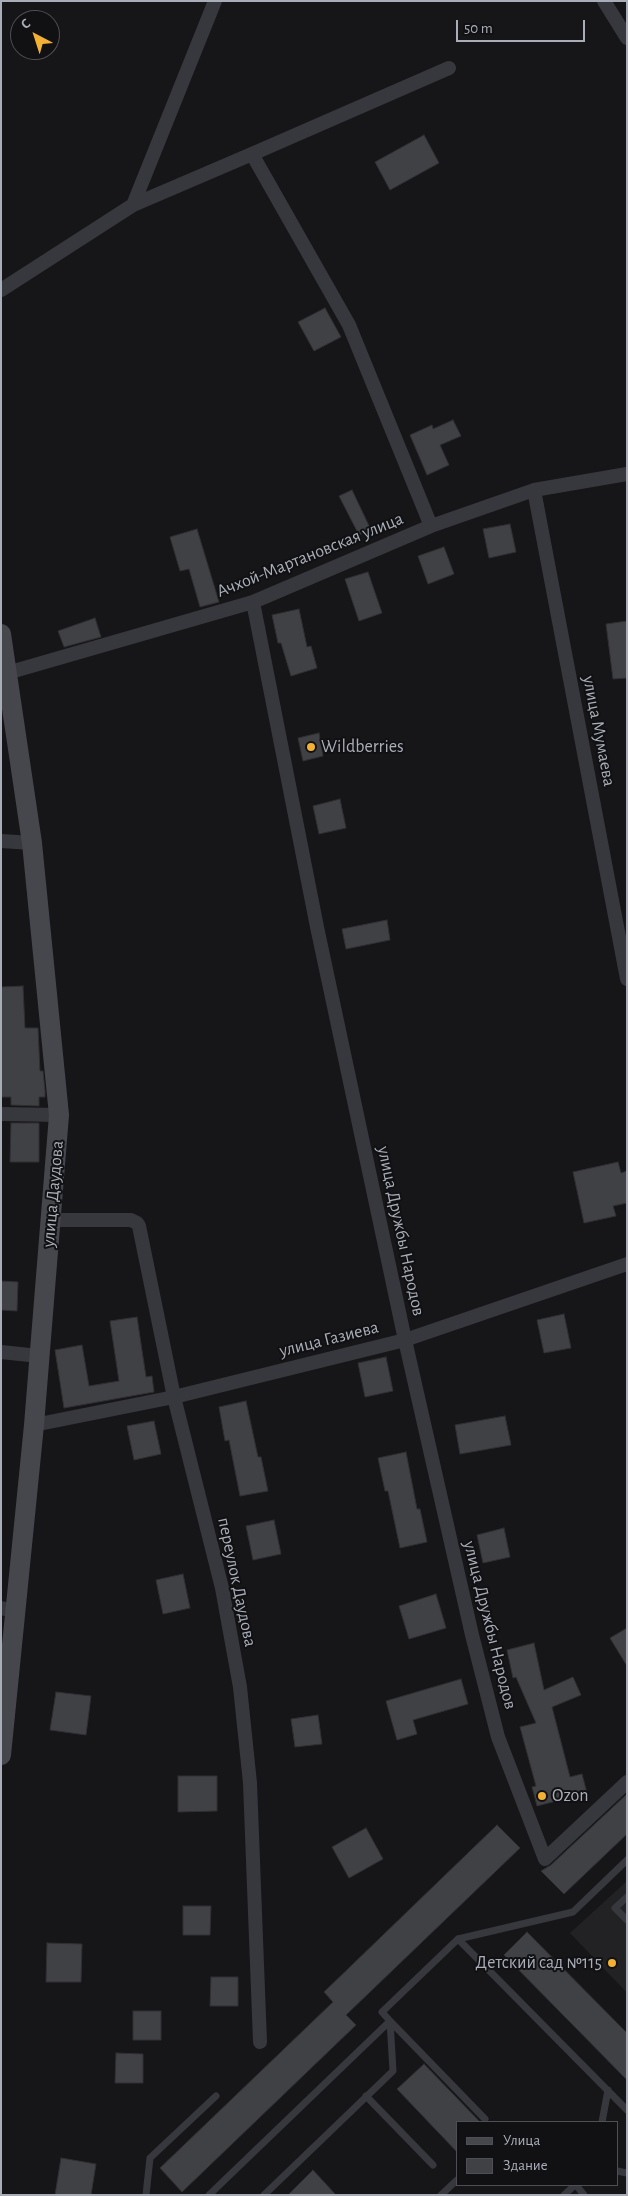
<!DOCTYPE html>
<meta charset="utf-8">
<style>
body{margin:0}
#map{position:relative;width:628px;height:2196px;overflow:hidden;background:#161618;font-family:"Alegreya Sans",sans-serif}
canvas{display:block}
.frame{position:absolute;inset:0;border:2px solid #a8adb8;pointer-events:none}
.legend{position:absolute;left:456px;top:2121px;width:162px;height:65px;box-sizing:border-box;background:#111113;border:1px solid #4d4f55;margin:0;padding:6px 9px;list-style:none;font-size:15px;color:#a8adb8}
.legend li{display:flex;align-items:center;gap:10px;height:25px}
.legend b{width:25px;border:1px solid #4d4f55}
.north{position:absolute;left:10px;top:10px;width:50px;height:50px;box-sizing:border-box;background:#111113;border:1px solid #4d4f55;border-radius:50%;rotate:320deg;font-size:14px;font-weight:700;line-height:20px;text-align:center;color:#a8adb8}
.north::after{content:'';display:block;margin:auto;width:18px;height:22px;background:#f2b134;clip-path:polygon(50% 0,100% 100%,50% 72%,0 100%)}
.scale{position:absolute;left:456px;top:20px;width:129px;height:22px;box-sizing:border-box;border:2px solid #a8adb8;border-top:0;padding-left:6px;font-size:15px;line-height:18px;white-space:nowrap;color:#a8adb8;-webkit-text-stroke:4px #111113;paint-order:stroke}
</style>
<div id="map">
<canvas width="628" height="2196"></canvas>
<div class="frame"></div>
<ul class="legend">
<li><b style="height:6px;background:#45474d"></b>Улица</li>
<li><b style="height:14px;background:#404145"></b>Здание</li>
</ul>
<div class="north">С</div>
<div class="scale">50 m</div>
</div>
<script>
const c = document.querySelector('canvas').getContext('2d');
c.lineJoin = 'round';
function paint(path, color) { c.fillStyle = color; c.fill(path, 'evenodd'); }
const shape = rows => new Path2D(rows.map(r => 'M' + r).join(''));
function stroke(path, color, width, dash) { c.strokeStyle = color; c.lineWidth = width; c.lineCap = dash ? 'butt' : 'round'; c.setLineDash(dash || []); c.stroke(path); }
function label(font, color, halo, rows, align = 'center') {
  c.font = font + ' "Alegreya Sans",sans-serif'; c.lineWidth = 4; c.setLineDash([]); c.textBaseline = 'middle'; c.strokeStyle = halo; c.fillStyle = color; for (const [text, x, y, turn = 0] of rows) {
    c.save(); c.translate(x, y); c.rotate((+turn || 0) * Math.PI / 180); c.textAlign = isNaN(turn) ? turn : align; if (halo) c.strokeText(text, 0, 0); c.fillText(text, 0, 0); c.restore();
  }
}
paint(shape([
 [627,1881,627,1993,570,1933]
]), '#222225');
const building = shape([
 [424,135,439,163,390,190,375,162,424,135],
 [325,308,341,337,314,351,298,322,325,308],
 [453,420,461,436,440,445,449,465,427,475,410,435,432,425,433,429,453,420],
 [352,490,371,530,359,535,339,496,352,490],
 [510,524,516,552,489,558,483,529,510,524],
 [197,529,219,602,200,607,189,569,180,571,170,537,197,529],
 [444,547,454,574,428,584,418,556,444,547],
 [368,572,382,613,359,621,345,579,368,572],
 [299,609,307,647,311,646,317,668,291,676,281,643,278,643,272,615,299,609],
 [95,618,101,637,64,647,58,631,95,618],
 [627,621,627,678,613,679,606,624,627,621],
 [319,733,323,756,303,761,298,738,319,733],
 [340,799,346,828,319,834,313,806,340,799],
 [387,920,390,940,346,949,342,929,387,920],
 [23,986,25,1028,38,1028,40,1071,43,1071,45,1091,45,1097,39,1097,39,1106,11,1105,11,1097,1,1097,1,987,23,986],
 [11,1123,39,1123,39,1162,10,1162,11,1123],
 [618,1162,621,1173,627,1171,627,1203,613,1206,616,1216,584,1223,573,1172,618,1162],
 [1,1281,18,1282,17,1311,1,1310,1,1281],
 [564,1314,571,1348,544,1353,537,1320,564,1314],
 [137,1317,146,1377,152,1376,154,1392,64,1408,55,1350,82,1345,89,1386,119,1381,110,1321,137,1317],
 [386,1357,393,1391,365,1397,358,1363,386,1357],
 [246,1401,258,1457,261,1457,268,1491,240,1496,229,1440,225,1441,219,1407,246,1401],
 [505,1416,511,1445,460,1454,455,1425,505,1416],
 [154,1421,161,1454,134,1460,127,1426,154,1421],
 [406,1452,417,1509,420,1509,427,1542,400,1548,388,1491,385,1491,378,1458,406,1452],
 [274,1520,281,1554,253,1560,246,1526,274,1520],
 [504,1528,510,1557,483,1563,477,1535,504,1528],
 [183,1574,190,1608,163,1614,156,1580,183,1574],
 [436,1594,446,1628,409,1639,399,1606,436,1594],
 [627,1628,627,1666,610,1638,627,1628],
 [534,1643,544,1690,573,1677,581,1695,552,1707,570,1777,582,1774,587,1793,537,1806,532,1787,536,1786,520,1727,536,1723,516,1677,513,1678,507,1650,534,1643],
 [461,1679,468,1704,413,1720,417,1734,397,1740,386,1701,461,1679],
 [56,1692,91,1696,86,1735,50,1730,56,1692],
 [318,1715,322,1744,295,1747,291,1719,318,1715],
 [178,1776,217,1776,217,1811,178,1812,178,1776],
 [627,1794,627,1834,564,1894,541,1871,551,1865,627,1794],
 [497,1825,520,1848,346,2015,356,2025,182,2192,160,2168,333,2002,324,1992,497,1825],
 [366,1828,383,1859,349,1878,332,1847,366,1828],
 [183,1906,211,1906,210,1935,183,1935,183,1906],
 [527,1932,627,2033,627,2080,504,1955,527,1932],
 [47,1943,82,1944,81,1982,46,1982,47,1943],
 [211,1977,238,1977,238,2006,210,2006,211,1977],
 [133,2011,161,2011,161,2040,133,2040,133,2011],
 [116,2053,143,2054,143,2083,115,2083,116,2053],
 [424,2064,480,2122,457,2122,457,2152,397,2089,424,2064],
 [61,2158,96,2164,91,2195,55,2195,61,2158],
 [313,2170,336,2195,288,2195,313,2170]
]);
paint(building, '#404145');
stroke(building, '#303034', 1);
stroke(shape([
 [627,1897,615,1908,627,1920],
 [458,1939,627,2110],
 [366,2096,433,2165],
 [602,2122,608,2090],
 [617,2171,627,2173],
 [576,2185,584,2195],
 [146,2195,150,2158,216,2096],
 [209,2195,390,2021,485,2119],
 [264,2195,393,2071,390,2021,382,2012,458,1939,573,1912,627,1860],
 [441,2195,457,2180],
 [564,2195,575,2185]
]), '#37383d', 7);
stroke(shape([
 [604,1,627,38],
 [252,154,449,68],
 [133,205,252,154,349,325,431,526],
 [1,290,133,205,215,1],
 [534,490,627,979],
 [253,602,317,927,405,1340,472,1635,498,1737,545,1859,627,1782],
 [7,673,253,602,431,526,534,490,627,474],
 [1,841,32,843],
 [1,1114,59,1115],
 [51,1220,131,1220,137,1223,139,1226,174,1397,222,1588,240,1687,250,1783,260,2042],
 [1,1352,39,1356],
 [34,1425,174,1397,405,1340,627,1264],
 [1,1608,14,1611]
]), '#37383d', 14);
stroke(shape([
 [1,634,32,843,59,1115,34,1425,1,1755]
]), '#45474d', 20);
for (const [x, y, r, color] of [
 [311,747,5,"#f2b134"],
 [542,1796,5,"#f2b134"],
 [612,1963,5,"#f2b134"]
]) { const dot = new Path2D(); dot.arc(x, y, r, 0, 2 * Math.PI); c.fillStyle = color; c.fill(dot); stroke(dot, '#111113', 2); }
label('18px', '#a8adb8', '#111113', [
 ["Ачхой-Мартановская улица",310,555,-22],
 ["улица Мумаева",599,731,79],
 ["улица Даудова",53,1194,-85],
 ["улица Дружбы Народов",401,1231,78],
 ["улица Газиева",329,1339,-14],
 ["переулок Даудова",237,1582,78],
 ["улица Дружбы Народов",490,1625,76]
]);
label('18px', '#a8adb8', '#111113', [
 ["Wildberries",321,747],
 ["Ozon",552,1796],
 ["Детский сад №115",602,1963,"right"]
], 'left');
</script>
